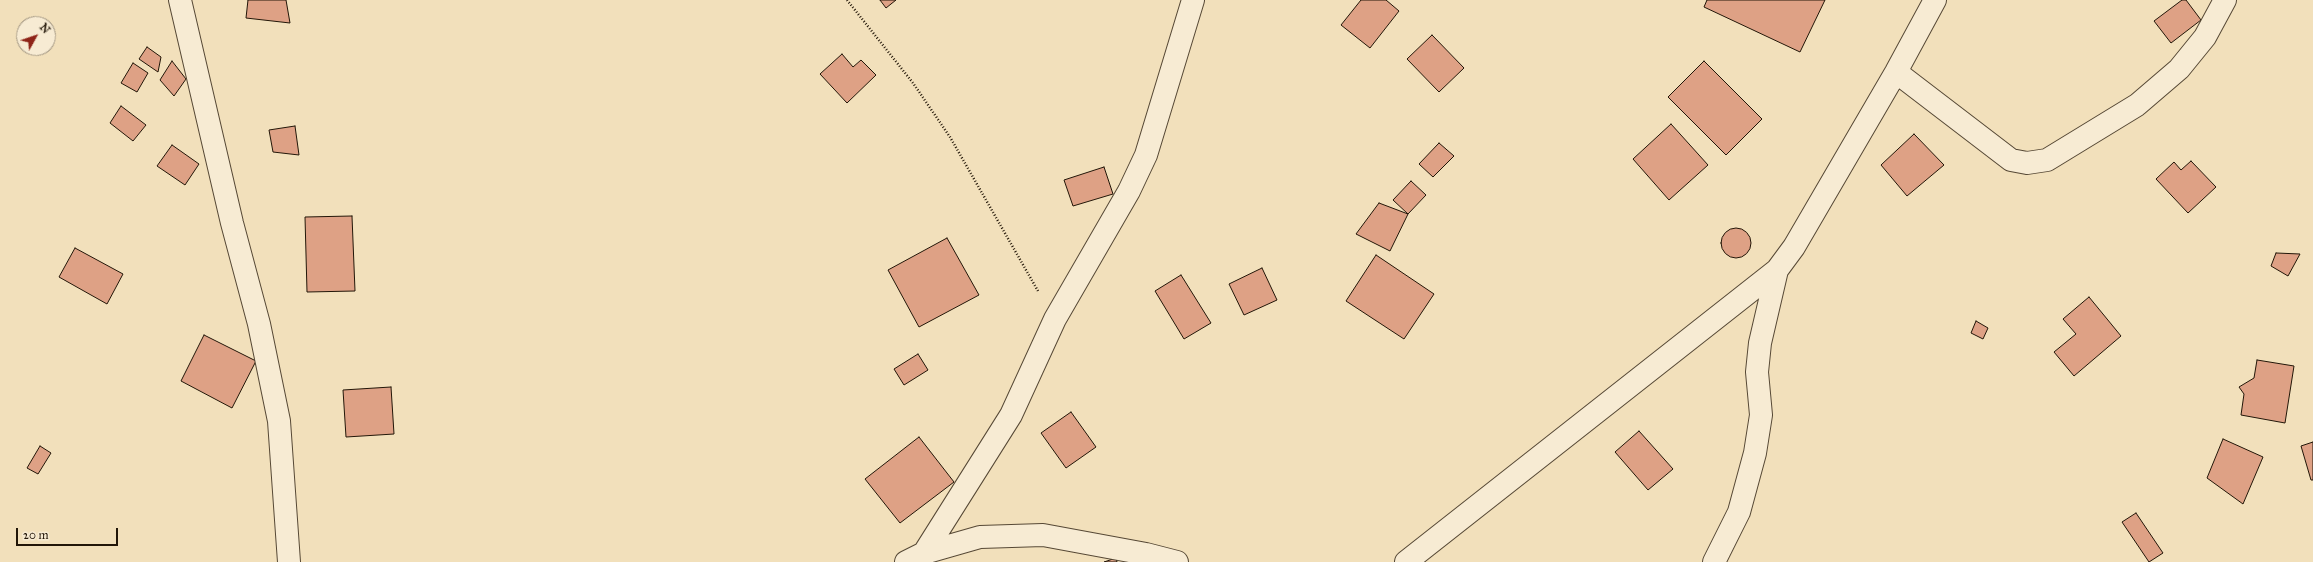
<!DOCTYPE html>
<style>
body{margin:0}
#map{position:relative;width:2313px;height:562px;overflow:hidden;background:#f2e0bb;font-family:"IM FELL Great Primer",serif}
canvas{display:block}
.north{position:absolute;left:16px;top:16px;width:40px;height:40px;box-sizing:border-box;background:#f7ebd3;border:1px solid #a29682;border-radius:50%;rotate:50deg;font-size:11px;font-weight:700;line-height:16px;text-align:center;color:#221608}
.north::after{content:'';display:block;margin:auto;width:14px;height:18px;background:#8f2418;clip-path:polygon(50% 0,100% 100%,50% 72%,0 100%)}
.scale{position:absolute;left:16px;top:528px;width:102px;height:18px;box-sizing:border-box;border:2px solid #221608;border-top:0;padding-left:5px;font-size:12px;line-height:14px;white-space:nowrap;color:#221608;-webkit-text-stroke:3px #f7ebd3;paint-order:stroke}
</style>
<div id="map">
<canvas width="2313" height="562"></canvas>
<div class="north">N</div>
<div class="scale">20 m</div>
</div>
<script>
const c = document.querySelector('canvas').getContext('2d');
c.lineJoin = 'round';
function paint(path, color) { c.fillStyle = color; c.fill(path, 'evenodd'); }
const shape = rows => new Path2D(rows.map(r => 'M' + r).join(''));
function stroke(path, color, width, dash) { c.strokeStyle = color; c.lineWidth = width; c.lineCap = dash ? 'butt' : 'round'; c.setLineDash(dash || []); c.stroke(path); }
const building = shape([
 [248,0,286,0,290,23,246,18,248,0],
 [880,0,896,0,886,8,880,0],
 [1361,0,1386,0,1399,11,1370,48,1341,25,1361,0],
 [1707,0,1825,0,1800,52,1704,7,1707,0],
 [2182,0,2186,0,2201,20,2171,43,2154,21,2182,0],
 [1432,35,1464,68,1439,92,1407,59,1432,35],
 [147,47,161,57,158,72,139,59,147,47],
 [842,54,853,67,861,60,876,75,847,103,820,74,842,54],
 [172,61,186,79,174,96,160,80,172,61],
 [1704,61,1762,119,1726,155,1668,97,1704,61],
 [133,63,148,73,137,92,121,83,133,63],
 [121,106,146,125,133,141,110,123,121,106],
 [1671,124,1708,165,1669,200,1633,159,1671,124],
 [295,126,299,155,273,152,269,130,295,126],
 [1914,134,1944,165,1907,196,1881,165,1914,134],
 [1439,143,1454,156,1433,177,1419,164,1439,143],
 [172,145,199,164,185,185,157,166,172,145],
 [2191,161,2216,187,2188,213,2156,179,2174,162,2181,170,2191,161],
 [1104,167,1113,194,1073,206,1064,180,1104,167],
 [1411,181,1426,195,1408,214,1393,200,1411,181],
 [1379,203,1408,214,1390,251,1356,234,1379,203],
 [352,216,355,291,307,292,305,217,352,216],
 '1721 243a15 15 0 1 1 30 0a15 15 0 1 1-30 0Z',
 [947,238,979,295,919,327,888,270,947,238],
 [75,248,123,274,107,304,59,277,75,248],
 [2276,253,2300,254,2288,276,2271,266,2276,253],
 [1376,255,1434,294,1404,339,1346,301,1376,255],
 [1262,268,1277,300,1244,315,1229,284,1262,268],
 [1181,275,1211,323,1184,339,1155,291,1181,275],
 [2089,297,2121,336,2074,376,2054,352,2076,334,2063,319,2089,297],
 [1976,321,1988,328,1983,339,1971,333,1976,321],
 [204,335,256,361,232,408,181,381,204,335],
 [918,354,928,370,904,385,894,369,918,354],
 [2257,360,2294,366,2285,423,2241,415,2244,394,2239,387,2254,378,2257,360],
 [391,387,394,434,346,437,343,390,391,387],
 [1071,412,1096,447,1066,468,1041,433,1071,412],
 [1639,431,1673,469,1648,490,1615,452,1639,431],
 [919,437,954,482,900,523,865,479,919,437],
 [2223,439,2263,457,2243,504,2207,478,2223,439],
 [2313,442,2313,480,2311,480,2301,446,2313,442],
 [40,446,51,453,38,474,27,468,40,446],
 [2136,513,2163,553,2149,562,2122,522,2136,513],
 [1116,558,1117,562,1104,562,1116,558]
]);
paint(building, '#dea185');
stroke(building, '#221608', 1);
const minor = shape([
 [180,0,232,223,259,324,279,421,289,562],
 [1896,72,2011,160,2027,163,2047,160,2137,105,2179,69,2205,37,2225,0],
 [924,553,1011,415,1055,319,1129,191,1146,155,1193,0],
 [906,562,924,553,980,537,1043,535,1146,554,1177,562],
 [1406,562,1777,270,1794,247,1896,72,1935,0],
 [1714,562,1739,512,1755,453,1761,415,1757,372,1760,343,1777,270]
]);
stroke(minor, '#564835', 24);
stroke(shape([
 [847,0,913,83,950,137,1038,291]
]), '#221608', 2.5, [1, 2]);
stroke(minor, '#f7ebd3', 22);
</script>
